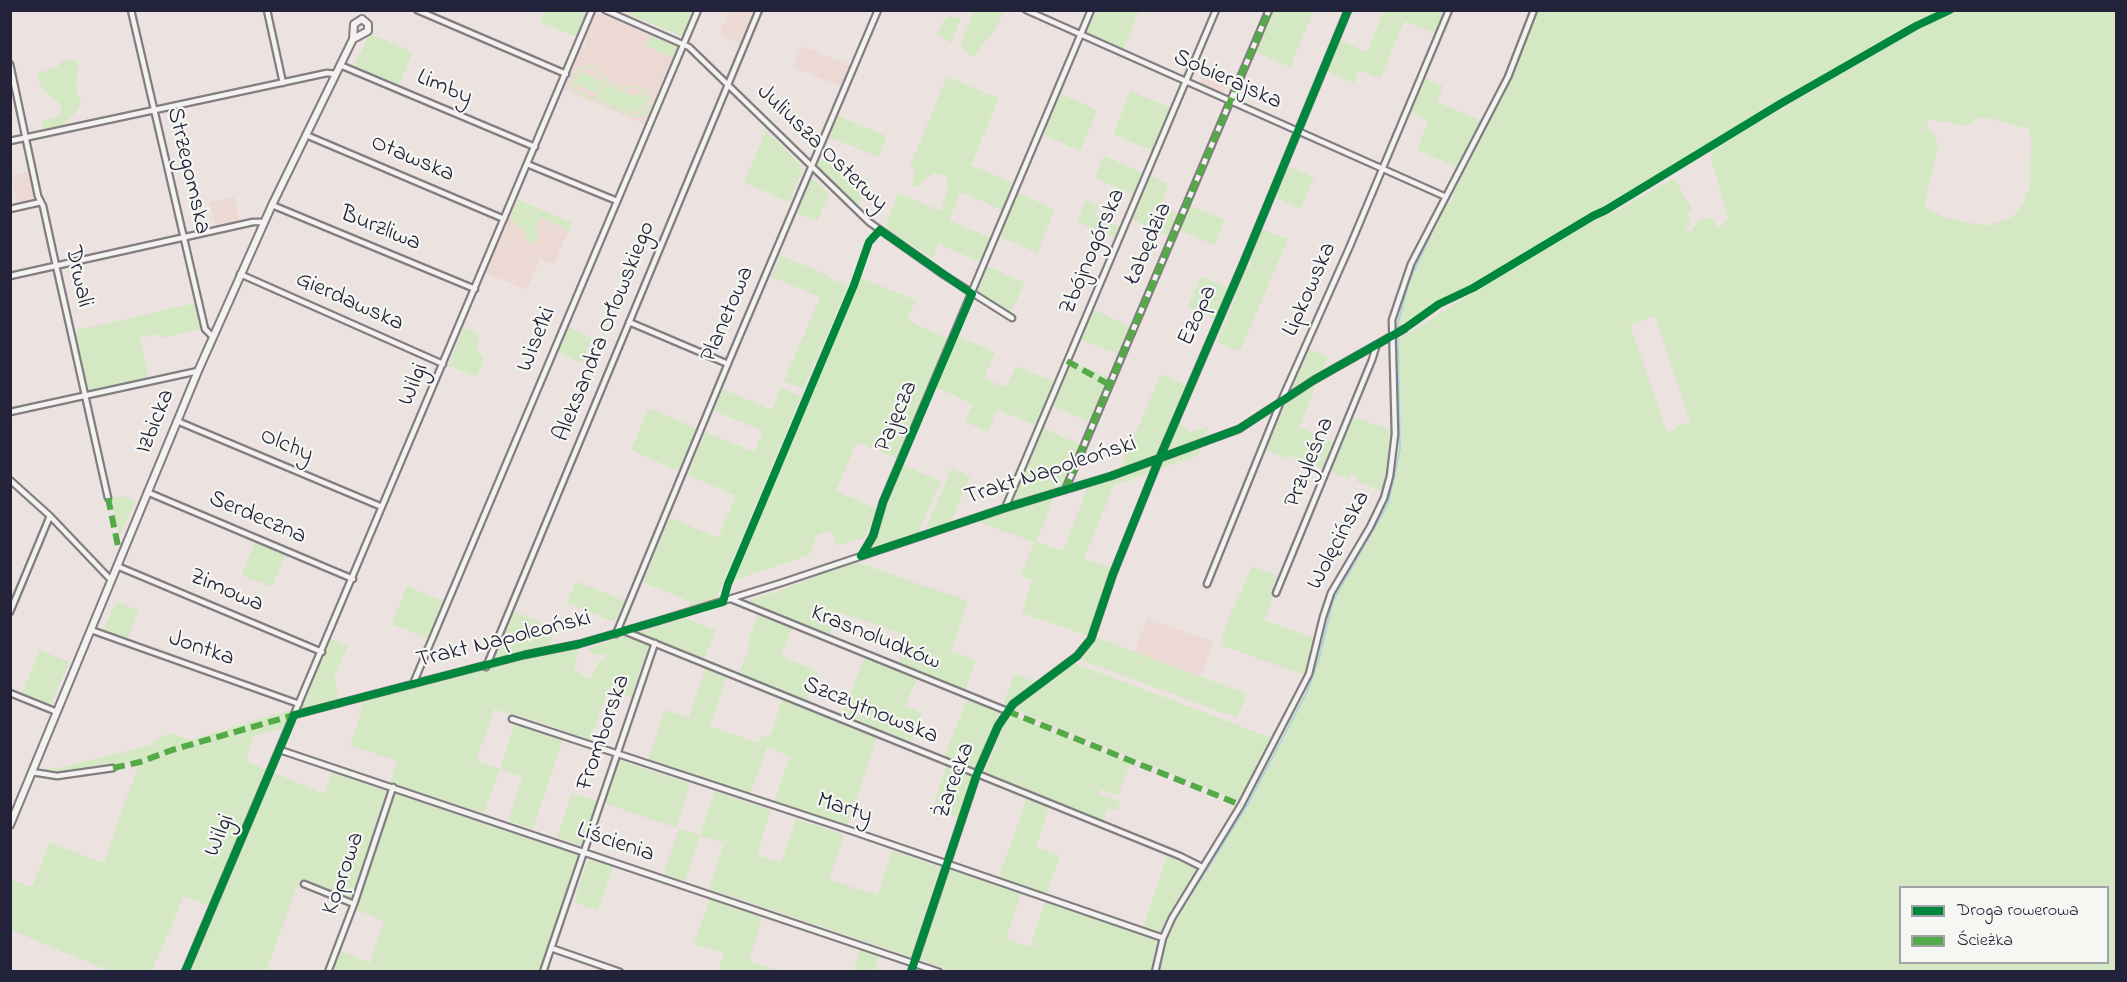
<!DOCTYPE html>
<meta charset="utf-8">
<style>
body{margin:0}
#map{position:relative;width:2127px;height:982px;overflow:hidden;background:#ece3e0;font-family:"Indie Flower",sans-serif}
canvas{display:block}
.frame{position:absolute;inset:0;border:12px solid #22223b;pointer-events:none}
.legend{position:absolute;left:1899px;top:886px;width:210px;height:78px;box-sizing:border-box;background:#f6f6f2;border:2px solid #a1a1a9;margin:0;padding:8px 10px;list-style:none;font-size:18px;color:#22223b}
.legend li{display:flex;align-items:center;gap:12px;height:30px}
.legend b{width:30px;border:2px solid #a1a1a9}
</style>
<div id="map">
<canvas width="2127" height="982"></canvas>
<div class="frame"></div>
<ul class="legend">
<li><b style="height:8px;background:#00873e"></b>Droga rowerowa</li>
<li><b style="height:8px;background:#53aa46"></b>Ścieżka</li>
</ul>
</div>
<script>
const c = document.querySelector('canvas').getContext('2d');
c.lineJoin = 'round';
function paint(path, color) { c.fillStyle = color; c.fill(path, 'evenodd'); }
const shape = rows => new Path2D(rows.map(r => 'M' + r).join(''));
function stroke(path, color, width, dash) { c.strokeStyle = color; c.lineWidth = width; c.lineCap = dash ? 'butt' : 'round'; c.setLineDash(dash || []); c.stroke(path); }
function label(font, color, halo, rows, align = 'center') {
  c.font = font + ' "Indie Flower",sans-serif'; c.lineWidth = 4.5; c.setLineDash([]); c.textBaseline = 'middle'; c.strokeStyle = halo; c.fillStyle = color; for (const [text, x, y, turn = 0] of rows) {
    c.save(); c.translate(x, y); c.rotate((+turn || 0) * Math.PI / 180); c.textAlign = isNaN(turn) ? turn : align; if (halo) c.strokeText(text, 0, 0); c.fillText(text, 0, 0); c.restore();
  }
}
paint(shape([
 [730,11,755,11,741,44,719,35],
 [596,12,680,48,647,125,563,89,581,47,584,46,587,40,585,37],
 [802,46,851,66,842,87,793,67],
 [1208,65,1234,76,1230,86,1225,88,1222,95,1199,85],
 [30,171,37,200,18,204,11,175],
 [234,197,240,223,216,229,210,202],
 [516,199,572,223,554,264,540,259,527,290,485,273,504,230,506,229,506,223],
 [1147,618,1214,642,1200,677,1135,652]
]), '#edd9d4');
paint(shape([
 [545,10,588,10,588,11,577,37,540,22],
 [1273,10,1314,11,1290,67,1255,52],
 [621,11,695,10,695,11,684,37],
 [974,11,1005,11,993,32,973,57,967,54,961,44],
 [1094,11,1139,11,1123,49,1085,32],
 [1384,11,1445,11,1435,33,1404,21,1380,79,1359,70,1354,83,1326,71,1340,40,1367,52],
 [1538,11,1939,11,1393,330,1393,321,1412,265,1446,202,1451,203,1454,198,1450,195,1495,105,1507,86],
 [1956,11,2116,11,2116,971,1157,972,1169,927,1241,810,1309,679,1327,608,1332,594,1378,517,1389,492,1397,445,1394,338,1400,338,1427,322,1562,237,1601,215,1609,215,1674,178,1693,211,1688,213,1691,225,1685,228,1686,231,1692,231,1699,220,1708,218,1713,220,1717,228,1727,221,1728,217,1711,159,1715,147,1935,20],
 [1978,118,1987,118,2029,129,2031,140,2030,186,2023,204,2013,217,1986,226,1943,217,1924,206,1938,146,1935,136,1927,127,1928,119,1965,126],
 [1655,316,1690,421,1667,433,1630,325],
 [1900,888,2108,888,2108,962,1900,962],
 [950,16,961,19,951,43,937,35,945,19],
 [370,34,413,52,399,85,354,65],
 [650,35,680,48,675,58,646,46],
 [76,59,78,67,76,91,81,99,79,108,64,125,41,130,43,121,58,117,62,109,58,102,48,95,41,86,37,77,38,73,58,66,61,62],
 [589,65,597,68,609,82,624,88,637,86,646,89,652,98,652,105,649,112,642,117,632,117,577,93,572,85,574,73,579,68],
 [586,67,596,70,605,82,621,89,637,88,645,91,650,101,647,110,642,115,633,115,579,92,575,84,597,94,602,81,580,72,574,84,576,74],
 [947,77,999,98,971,165,1013,183,1011,189,1002,210,961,192,949,220,991,238,980,262,939,244,933,258,887,230,886,224,898,193,942,211,943,209,943,203,948,191,947,179,943,174,933,173,917,187,912,185,915,171,910,166],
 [1425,78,1443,86,1437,102,1482,121,1459,168,1417,150,1428,122,1411,111],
 [603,83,636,97,638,93,648,97,641,114,631,110,629,112,596,98],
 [1131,91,1171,108,1152,151,1113,134],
 [1059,93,1097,110,1080,151,1042,134],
 [838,116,887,136,878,157,829,137],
 [766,131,802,166,803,171,795,186,790,202,744,183],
 [1104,156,1143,173,1134,195,1095,178],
 [820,159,869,179,858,206,817,166],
 [1287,166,1314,177,1301,209,1274,197],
 [1149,175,1169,184,1160,205,1179,214,1169,236,1131,219],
 [812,178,829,194,817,221,797,213],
 [1017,192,1055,210,1037,253,999,236],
 [518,200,572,223,569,231,541,217,536,229,539,235,536,244,529,241,525,238,525,233,510,218],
 [1086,200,1099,206,1095,216,1119,227,1114,238,1077,222],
 [1190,206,1225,220,1214,245,1179,230],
 [1262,229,1288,239,1241,349,1238,351,1217,342,1236,297,1234,295,1245,269,1249,268,1251,263,1249,260],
 [780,255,828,275,828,278,848,286,803,389,784,381,820,297,771,277],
 [987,266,1025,283,1010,314,975,293],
 [1201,277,1228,288,1215,319,1188,307],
 [861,278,916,300,907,320,948,339,898,459,857,442,836,491,877,509,865,537,837,546,830,530,817,535,809,555,734,580],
 [196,303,202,329,160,338,158,334,140,338,149,380,87,393,73,331],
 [1093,309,1132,327,1120,355,1080,339],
 [567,327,592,338,582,363,556,351],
 [464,328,479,334,477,348,484,360,477,377,448,365],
 [957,336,995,352,984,378,1006,387,1016,366,1055,382,1037,426,997,409,988,432,965,422,973,404,935,387],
 [1309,349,1328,357,1322,372,1294,387,1292,384],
 [1071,361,1110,378,1091,422,1052,406],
 [1161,374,1187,385,1157,455,1119,471],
 [1316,386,1299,427,1336,443,1325,470,1288,455,1286,458,1266,450,1286,403],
 [781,388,801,396,715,601,689,609,691,602,643,582,670,517,718,538,736,496,688,475,705,432,754,452,763,431,714,411,723,389,772,410],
 [649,408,697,429,678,471,631,450],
 [1353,417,1391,430,1391,446,1382,491,1356,481,1357,476,1351,474,1349,478,1330,472],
 [1179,421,1190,432,1209,426,1204,438,1166,452],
 [1043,428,1081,445,1063,488,1010,505],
 [1201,448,1197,456,1159,469,1161,462],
 [903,465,941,481,918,533,876,548,872,542,876,529],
 [1154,465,1151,472,1114,485,1084,559,1112,568,1089,636,1022,613,1032,580,1021,576,1034,542,975,521,1054,497,1036,542,1063,551,1089,485],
 [952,468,970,476,950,524,931,529,927,525],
 [123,496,135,501,120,536,111,499],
 [256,541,286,554,272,587,241,575],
 [853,561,968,601,951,651,976,661,965,690,898,663,908,636,839,612,829,636,742,602,779,591],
 [1252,566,1281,577,1264,620,1314,638,1305,675,1220,645,1232,609,1234,609],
 [576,581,625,601,615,622,567,603],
 [407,586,445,602,430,639,392,624],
 [117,602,139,610,128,639,103,630],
 [514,611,556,629,549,645,525,652,526,658,578,645,578,653,574,668,585,678,589,678,593,675,599,662,607,657,604,654,594,654,588,649,625,635,649,645,631,697,608,689,590,740,517,714,517,716,494,709,476,761,500,769,514,724,563,740,533,829,508,821,523,777,500,769,484,813,390,783,397,761,350,745,362,709,362,702,412,687,489,668],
 [758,615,792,628,781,656,819,672,807,701,738,674,751,644,747,643],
 [686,618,716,631,703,660,637,633],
 [1095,637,1247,694,1237,718,1079,659],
 [331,639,348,646,334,677,339,700,301,709],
 [40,650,69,662,51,704,22,693],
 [865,657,917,678,905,706,922,713,910,743,841,715],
 [1073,663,1272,738,1240,801,1011,708],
 [706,667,727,676,710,726,758,743,760,738,771,734,782,699,877,737,847,827,774,802,790,756,767,747,750,794,648,760,665,710,689,718],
 [1014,674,1036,682,1007,707,1003,705],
 [968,698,1000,711,975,770,944,757],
 [291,710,285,728,253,736,246,761,267,770,210,906,184,896,152,971,109,971,11,930,10,879,32,887,50,843,104,863,140,760,101,765,90,769,50,774,43,773,46,767,49,770,154,744,155,740,171,733,190,740],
 [1008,714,1131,763,1118,795,1100,789,1098,793,1121,802,1117,811,1108,808,1103,822,984,774],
 [618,760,690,784,676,828,604,803],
 [946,766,973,776,959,818,933,808],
 [332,772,388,790,351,900,300,879,266,971,190,971,274,773,324,794],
 [715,791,771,810,757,855,781,863,796,819,844,835,829,880,878,895,892,851,940,867,911,957,709,889,724,843,700,836,685,881,664,874,679,829,700,835],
 [395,792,579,853,539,971,333,971,341,951,370,963,384,921,355,909],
 [572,793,597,801,581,846,557,837],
 [1027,799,1049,807,1036,847,1060,856,1046,895,998,879],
 [1167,856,1195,867,1197,871,1161,934,1143,928],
 [588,859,613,867,598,911,574,902],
 [948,869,1021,894,1006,939,1030,947,1045,902,1159,941,1153,971,1110,971,1103,969,1102,972,955,972,918,959],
 [710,898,763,915,749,961,774,969,773,971,718,971,724,953,694,944],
 [861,947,880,954,874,971,853,972]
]), '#d4e8c3');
stroke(shape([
 [1397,327,1409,282,1431,234],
 [1160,972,1165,940,1175,920,1248,804,1307,692,1319,659,1333,601,1388,504,1400,450,1398,338]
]), '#accfea', 1.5);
const minor = shape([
 [131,10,205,329,213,337],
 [267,10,283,83],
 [417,10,566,74],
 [605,10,689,47,869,222,944,275,1012,318],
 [1026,10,1446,197],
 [10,64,38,196,43,206,55,261,108,498],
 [340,65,535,147],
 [306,135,504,219],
 [10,141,327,73,336,74],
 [527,164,617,201],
 [272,205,475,289],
 [10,209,41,202],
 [240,274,443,364],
 [10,276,253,222,263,222],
 [629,322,728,364],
 [10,412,198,371],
 [177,421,382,507],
 [10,480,50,516,111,580],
 [1065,490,1269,10],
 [147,492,353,579],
 [1005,508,1216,10],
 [862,555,873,536,883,502,1091,10],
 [117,566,322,652],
 [1207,584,1281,401,1350,246,1449,10],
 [1276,593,1372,360,1377,344],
 [731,599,1007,711],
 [10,612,50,516],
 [91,630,299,704],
 [624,631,1180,856,1202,867],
 [616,634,729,361,878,10],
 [486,667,759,10],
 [413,684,698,10],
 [10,693,57,712],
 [294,715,524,655,579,644,655,622,781,583,1005,508,1111,476,1239,429,1314,380,1404,329],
 [512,719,852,831,1163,938],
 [280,750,939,972],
 [32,772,57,776,113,768],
 [304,884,354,904],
 [551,948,620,972],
 [185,972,592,10],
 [328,972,354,904,393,787],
 [543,972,655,643],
 [911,972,977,774,998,726,1013,704,1077,656,1091,639,1113,574,1160,457,1243,264,1348,10],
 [1155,972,1163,938,1172,918,1241,805,1309,674,1323,617,1331,593,1370,527,1384,498,1390,476,1395,434,1392,320,1411,264,1508,77,1534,10]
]);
const tertiary = shape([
 [353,39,368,31,368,24,362,19],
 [10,825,198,371,272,205,353,39,354,24,362,19]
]);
stroke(minor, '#817d81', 9);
stroke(tertiary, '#817d81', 10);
stroke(minor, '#f4f2f0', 4.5);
stroke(tertiary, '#f4f2f0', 6);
stroke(shape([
 [1067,361,1110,385],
 [1065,490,1269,10],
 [108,498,118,546],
 [1007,711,1241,805],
 [113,768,140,762,172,750,294,715]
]), '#53aa46', 6, [12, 6]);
stroke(shape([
 [861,556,1005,508,1111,476,1239,429,1314,380,1404,329,1439,304,1473,288,1593,216,1606,210,1780,104,1916,26,1950,10],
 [185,972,294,715,524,655,579,644,723,602,728,584,854,285,869,242,880,230,972,294,883,502,873,536,861,556],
 [911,972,977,774,998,726,1013,704,1077,656,1091,639,1113,574,1160,457,1243,264,1348,10]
]), '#00873e', 8);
label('24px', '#22223b', '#f6f6f2', [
 ["Sobierajska",1227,81,24],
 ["Limby",444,89,23],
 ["Juliusza Osterwy",821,149,44],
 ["Otawska",412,160,23],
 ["Strzegomska",187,171,77],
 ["Burzliwa",380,230,22],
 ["Łabędzia",1150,244,-67],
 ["Zbójnogórska",1094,252,-67],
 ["Drwali",77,277,78],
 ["Lipkowska",1311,290,-66],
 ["Gierdawska",349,303,24],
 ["Planetowa",729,315,-67],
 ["Ezopa",1199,316,-66],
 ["Aleksandra Orłowskiego",606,332,-68],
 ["Wisełki",538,340,-68],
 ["Wilgi",415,385,-67],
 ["Pajęcza",898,417,-67],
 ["Izbicka",157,422,-68],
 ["Olchy",286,447,23],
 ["Przyleśna",1311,463,-68],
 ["Trakt Napoleoński",1051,472,-18],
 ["Serdeczna",257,519,23],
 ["Wolęcińska",1340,541,-62],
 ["Zimowa",226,592,23],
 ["Krasnoludków",875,639,22],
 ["Trakt Napoleoński",504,641,-14],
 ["Jontka",201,650,19],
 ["Szczytnowska",870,712,22],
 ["Fromborska",605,733,-71],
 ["Żarecka",956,781,-70],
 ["Marty",844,810,18],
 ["Wilgi",221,836,-67],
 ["Liścienia",615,844,19],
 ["Koprowa",345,874,-71]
]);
</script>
